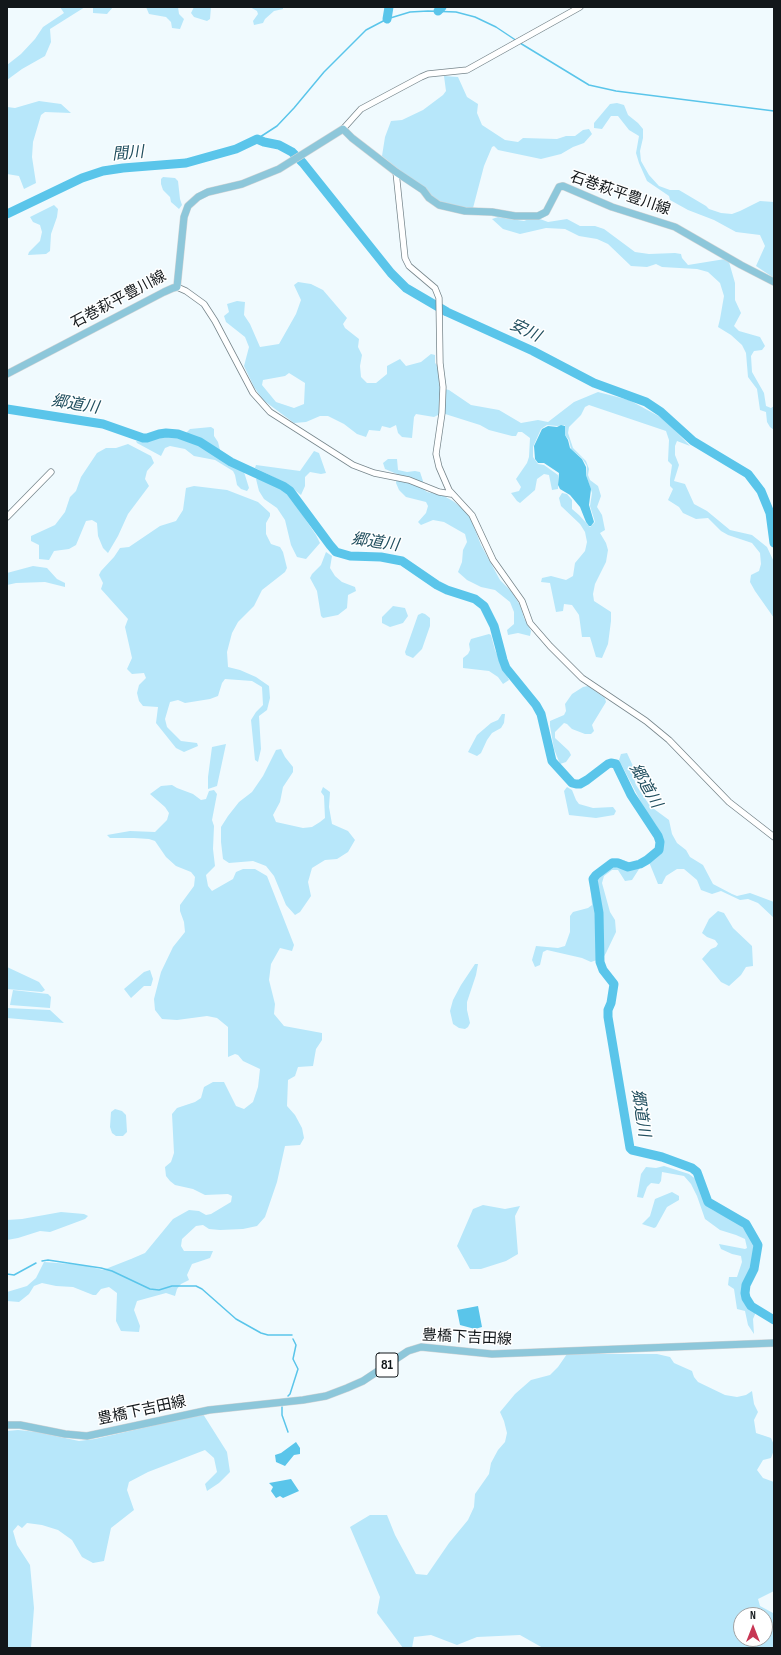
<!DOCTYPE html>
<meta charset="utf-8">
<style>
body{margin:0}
#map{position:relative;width:781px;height:1655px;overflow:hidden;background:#f0fafe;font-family:"Sofia Sans Condensed",sans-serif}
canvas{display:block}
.frame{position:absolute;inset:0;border:8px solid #12171a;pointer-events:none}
.north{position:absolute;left:733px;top:1607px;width:40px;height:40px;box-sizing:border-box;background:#fff;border:1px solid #a0a2a3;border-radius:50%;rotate:0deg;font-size:11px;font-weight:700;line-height:16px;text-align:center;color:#12171a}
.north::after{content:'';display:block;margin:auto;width:14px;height:18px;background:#c73754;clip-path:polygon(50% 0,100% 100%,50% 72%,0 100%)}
</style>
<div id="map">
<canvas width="781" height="1655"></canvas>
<div class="frame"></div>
<div class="north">N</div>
</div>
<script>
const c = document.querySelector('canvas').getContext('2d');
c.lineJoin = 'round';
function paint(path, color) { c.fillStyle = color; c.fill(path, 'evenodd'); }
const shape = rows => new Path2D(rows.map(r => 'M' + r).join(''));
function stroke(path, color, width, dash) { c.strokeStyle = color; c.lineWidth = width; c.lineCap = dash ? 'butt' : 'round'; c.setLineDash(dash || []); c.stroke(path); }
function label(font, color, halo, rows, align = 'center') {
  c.font = font + ' "Sofia Sans Condensed","Noto Sans JP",sans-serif'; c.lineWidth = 3; c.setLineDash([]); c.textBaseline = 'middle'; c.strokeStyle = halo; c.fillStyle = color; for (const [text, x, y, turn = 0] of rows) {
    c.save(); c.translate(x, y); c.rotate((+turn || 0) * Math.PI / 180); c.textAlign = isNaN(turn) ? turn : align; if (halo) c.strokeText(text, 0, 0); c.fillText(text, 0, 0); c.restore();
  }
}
paint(shape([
 [60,7,85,7,50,29,51,42,45,56,22,69,7,80,7,65,21,54,35,39,43,27,64,13],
 [93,7,113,7,107,14,93,13],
 [146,7,178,7,179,14,184,19,180,29,172,28,171,22,166,17,149,14],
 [194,7,211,7,210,19,207,21,194,17,191,13],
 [250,7,283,7,283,9,274,11,265,19,263,23,254,25,253,21,258,14,257,11],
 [444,76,458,77,467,97,478,104,477,113,482,125,505,140,518,142,523,138,557,139,566,136,575,136,583,130,589,129,592,134,584,143,573,147,561,154,541,159,498,150,494,146,492,147,484,166,473,208,461,209,439,202,382,156,385,137,391,121,402,120,423,110,443,95,446,91],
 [39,101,61,104,71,113,45,112,41,115,33,142,32,157,36,183,24,189,19,176,7,174,7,107,15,108],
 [617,103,624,105,628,115,638,123,643,129,643,138,640,151,641,161,649,175,659,186,670,190,679,190,706,206,709,209,721,213,732,214,740,211,760,201,774,202,774,278,756,266,765,246,760,235,736,232,714,220,688,210,670,200,669,196,647,181,639,163,636,153,639,136,629,130,618,116,611,116,602,129,594,128,594,123,610,104],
 [163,177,175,178,178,181,180,199,182,205,179,209,171,202,170,197,163,190,161,184,161,179],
 [54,205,58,209,57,217,51,234,50,251,46,254,28,255,29,252,40,241,42,232,40,225,33,222,30,217],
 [498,217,524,221,529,219,540,219,548,222,567,219,580,226,595,226,604,229,635,252,649,254,675,253,681,254,682,258,688,265,725,259,729,262,735,283,735,300,741,313,734,326,739,331,760,337,765,346,762,350,754,351,751,356,752,372,764,393,766,406,771,408,774,406,774,430,770,427,767,422,766,412,760,410,757,389,748,377,746,353,742,345,731,335,718,327,720,319,724,296,720,283,708,272,697,269,662,267,656,264,647,267,631,266,608,244,597,239,579,236,565,229,546,228,520,234,503,229,492,219],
 [298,282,311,284,323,290,347,318,343,324,345,328,359,339,358,347,362,355,360,366,361,377,367,383,376,383,387,374,387,366,400,359,406,366,421,362,431,354,435,355,435,363,438,366,440,388,449,390,471,405,499,410,521,423,538,420,548,422,574,402,598,392,629,400,664,419,690,446,677,441,675,446,675,455,679,465,674,481,685,484,694,504,707,511,730,530,752,535,767,547,774,562,774,618,755,591,750,582,751,575,759,571,761,564,760,553,752,543,728,535,721,531,708,518,696,519,683,513,679,507,668,500,673,489,670,486,670,479,672,465,668,461,669,440,666,431,589,405,585,407,581,415,569,427,568,433,573,448,586,461,589,469,588,475,590,480,598,486,601,496,597,507,602,515,605,530,600,533,606,543,608,550,606,562,595,584,593,594,594,601,611,612,611,621,608,644,602,658,596,657,590,637,582,637,579,615,572,605,564,604,563,611,556,612,550,583,541,582,542,578,551,576,566,580,573,576,575,563,585,551,587,542,585,532,580,524,561,506,559,498,562,493,567,494,572,500,572,509,579,515,590,527,595,522,590,506,592,493,586,475,587,466,582,458,571,449,569,440,565,435,565,425,557,426,547,425,541,429,533,447,533,457,538,464,544,465,558,475,558,489,552,490,549,475,544,474,537,479,535,490,520,503,517,501,511,493,519,491,521,487,516,479,527,463,529,457,530,438,522,432,518,432,516,436,512,436,489,430,480,425,442,413,434,417,416,414,414,417,412,438,402,437,398,433,396,425,390,428,382,426,380,431,369,430,366,437,357,434,344,424,328,416,320,416,306,422,294,423,263,400,254,387,244,366,249,347,245,337,226,322,224,316,229,312,227,304,237,301,245,302,244,315,250,324,260,347,279,344,296,314,301,300,294,285],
 [289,373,305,383,304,404,294,408,276,402,262,385,263,380,285,376],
 [211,427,214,429,214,436,218,442,220,450,217,456,244,472,249,488,247,491,241,489,237,485,235,475,233,471,215,460,194,456,185,449,170,446,165,448,161,456,137,443,136,441,144,442,158,437,169,435,182,437,190,429],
 [128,444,151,456,154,463,147,471,145,479,149,486,128,514,118,536,108,553,103,548,98,536,97,523,92,520,86,521,76,545,69,549,54,551,49,560,39,559,39,545,31,541,31,536,55,525,65,512,70,497,76,491,81,477,97,453,106,448,116,448],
 [314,451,319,453,326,473,321,474,310,472,305,477,305,486,301,495,286,483,255,468,256,465,300,471],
 [388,459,397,459,398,470,407,472,415,471,420,472,423,481,422,488,427,492,442,495,453,501,462,508,470,517,481,545,500,580,511,591,520,605,524,618,531,631,530,636,518,633,508,635,507,630,514,624,514,612,510,602,495,590,481,587,467,580,458,572,462,562,463,550,467,542,465,534,444,522,433,520,421,525,418,522,426,513,428,506,426,502,406,497,399,490,396,483,397,474,385,469,383,463],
 [259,478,287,492,316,535,320,543,306,559,297,557,291,545,285,520,277,508,264,499,259,491,256,479],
 [194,486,227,490,258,502,270,513,270,516,266,523,266,534,271,544,280,547,283,552,287,568,285,572,262,590,254,606,238,622,232,633,227,652,228,667,240,670,256,677,269,686,270,698,267,710,259,716,261,749,258,762,255,760,251,720,256,712,263,705,262,687,252,681,225,679,222,683,218,696,210,699,185,703,178,700,170,702,165,719,167,727,181,741,197,743,198,746,184,752,176,748,156,723,158,707,143,706,139,701,137,693,139,685,146,678,144,673,132,674,127,669,132,658,125,627,128,619,101,589,103,583,99,575,101,571,114,557,120,548,129,547,160,526,176,521,183,510,186,488],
 [326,552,332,556,330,568,335,576,342,582,355,587,356,591,348,595,347,608,338,615,323,618,321,616,317,591,310,578,312,574,321,565],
 [33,566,47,568,57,579,65,583,65,587,45,582,16,583,7,585,7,573],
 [393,606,405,608,408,616,403,623,390,627,382,623,382,617],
 [422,613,425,614,430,618,430,626,422,649,413,658,406,655,405,652,418,615],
 [489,634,491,635,495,650,509,680,503,684,498,677,489,671,463,668,463,658,468,654,470,650,469,644,471,639],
 [588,686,605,698,606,702,592,725,594,731,591,734,585,734,572,729,567,724,564,723,555,732,555,738,569,751,571,755,566,762,560,764,554,749,550,726,550,721,564,715,566,711,565,704,572,694,583,687],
 [502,714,505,714,504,723,501,728,492,733,487,740,481,753,477,756,468,752,477,735,491,723,498,720],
 [226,744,217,786,208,789,208,777,212,747],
 [281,749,285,757,293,767,293,772,283,787,280,802,273,815,276,822,303,828,312,827,320,822,325,818,324,796,321,792,323,787,330,792,329,807,332,824,348,831,355,840,348,852,337,859,325,860,312,868,308,882,311,896,300,912,295,915,286,905,274,876,266,866,253,861,229,863,223,859,221,842,221,827,228,816,239,802,252,792,263,776,276,750],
 [627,753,633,766,632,772,636,785,650,806,669,820,672,834,677,843,686,850,690,857,703,865,713,884,732,894,737,896,750,893,774,902,774,918,758,903,748,899,740,900,721,891,712,894,701,890,697,880,684,869,677,869,666,876,662,884,658,884,649,862,661,854,663,845,662,836,656,825,645,810,619,760,621,754],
 [172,785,177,788,193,794,201,800,206,799,209,791,214,790,217,794,212,820,214,826,213,849,215,866,206,875,208,886,212,891,233,879,236,872,243,869,255,869,267,876,294,945,292,951,280,948,271,964,269,980,275,1004,274,1014,284,1026,322,1033,322,1040,316,1049,313,1066,298,1067,295,1076,288,1080,287,1106,295,1115,302,1128,304,1138,300,1145,285,1146,277,1182,265,1217,257,1226,243,1229,220,1230,209,1229,203,1225,196,1226,182,1239,181,1246,184,1251,213,1251,210,1258,192,1264,187,1275,189,1280,181,1284,177,1289,175,1296,166,1293,137,1301,134,1310,140,1326,139,1332,121,1331,116,1321,117,1293,109,1287,101,1289,96,1295,93,1295,73,1287,56,1286,42,1283,34,1286,29,1294,19,1302,7,1301,7,1292,27,1286,36,1278,44,1262,83,1265,103,1270,131,1259,145,1253,173,1219,189,1210,199,1211,206,1215,211,1214,231,1202,232,1196,228,1194,205,1195,193,1189,175,1185,170,1181,166,1176,165,1167,171,1162,174,1153,172,1114,177,1108,195,1102,201,1098,204,1087,213,1082,224,1082,236,1106,244,1109,253,1102,258,1087,260,1069,243,1061,238,1055,235,1054,228,1057,228,1027,217,1018,207,1016,177,1020,162,1019,155,1010,154,999,161,972,173,947,185,932,184,922,180,911,180,905,194,886,195,877,191,872,176,866,166,857,155,841,149,839,134,838,110,838,107,835,130,831,155,832,167,820,169,813,165,807,150,794,161,786],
 [567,787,572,790,576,800,579,804,593,808,613,807,616,811,614,815,596,818,569,815,564,791],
 [612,858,617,858,632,863,637,862,641,866,632,880,625,881,618,870,612,870,604,876,602,883,610,912,615,920,616,932,606,953,603,958,591,962,582,958,547,950,543,952,540,965,535,967,532,960,536,946,558,948,565,946,570,932,570,916,573,912,588,908,592,905,590,884,595,872],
 [718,911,724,913,733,928,752,946,753,966,746,967,741,975,729,986,721,982,702,959,711,949,716,947,718,944,715,940,707,937,702,933,709,919],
 [475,964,478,964,476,975,467,1002,467,1010,470,1023,468,1027,465,1029,459,1028,453,1024,450,1011,453,1000,461,985],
 [7,967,39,982,45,990,42,992,7,989],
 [150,970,153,979,151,986,144,986,131,998,124,989,144,972],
 [13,990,48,994,51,997,50,1008,10,1005],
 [7,1008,50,1010,64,1023,7,1018],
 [115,1109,122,1111,126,1115,127,1132,123,1136,116,1136,112,1133,110,1127,111,1112],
 [664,1166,689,1174,697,1180,706,1202,711,1209,740,1224,754,1240,755,1251,752,1269,744,1285,743,1294,746,1303,756,1312,753,1319,754,1334,748,1325,745,1311,737,1309,734,1289,728,1285,729,1277,737,1277,742,1262,741,1256,732,1254,721,1249,719,1244,745,1249,747,1248,745,1239,736,1235,720,1230,705,1219,697,1196,691,1184,684,1176,662,1172,661,1181,659,1184,651,1183,647,1187,643,1198,637,1197,641,1174,646,1167,656,1168],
 [672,1192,679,1196,679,1200,667,1207,656,1227,654,1228,642,1224,650,1216,655,1199],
 [483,1205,505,1209,520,1206,515,1216,518,1254,506,1261,481,1269,470,1269,457,1246,473,1209],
 [61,1212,84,1214,88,1216,85,1219,50,1232,40,1231,18,1238,7,1240,7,1220,22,1219],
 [567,1354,657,1354,670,1357,674,1363,692,1371,694,1377,698,1382,725,1395,737,1397,746,1395,752,1391,754,1404,758,1412,754,1420,756,1433,771,1438,774,1445,774,1450,771,1458,763,1460,757,1470,763,1478,774,1482,774,1591,758,1599,760,1606,773,1613,774,1615,774,1648,543,1648,520,1635,477,1637,457,1645,431,1635,414,1637,412,1648,403,1648,377,1613,380,1597,350,1527,370,1515,387,1515,395,1535,416,1574,427,1575,449,1543,468,1520,474,1507,475,1494,489,1474,491,1463,498,1450,505,1442,507,1433,504,1421,500,1412,515,1394,531,1380,550,1375,558,1367],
 [741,1615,765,1615,765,1639,741,1639],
 [203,1414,227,1452,230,1472,219,1483,207,1491,205,1484,217,1472,214,1458,205,1450,148,1472,129,1482,127,1490,134,1510,111,1528,104,1561,93,1563,82,1557,72,1540,58,1530,42,1525,27,1523,22,1528,18,1525,13,1531,17,1545,30,1565,34,1608,31,1648,7,1648,7,1431,18,1430,37,1432,79,1441,95,1439]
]), '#b7e7fa');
paint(shape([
 [561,425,565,426,565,435,568,440,570,448,582,459,586,467,586,475,591,489,589,505,594,522,591,526,589,526,586,522,580,507,570,495,560,489,558,485,559,473,544,463,538,463,535,459,534,446,542,429,548,426,557,427],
 [478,1306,482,1327,475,1329,460,1325,457,1310],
 [296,1442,300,1448,300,1454,294,1455,285,1466,276,1462,275,1455,281,1453],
 [291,1479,299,1491,283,1498,280,1496,276,1498,271,1491,273,1487,269,1483]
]), '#5ac5ea');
stroke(shape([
 [520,43,589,85,616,91,774,111],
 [257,139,277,126,294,108,324,72,366,30,387,19,410,12,428,11,456,12,475,17,496,27,517,41],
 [42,1261,48,1260,101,1268,112,1271,150,1289,159,1290,172,1286,196,1286,202,1289,236,1319,261,1333,268,1335,292,1335],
 [7,1274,14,1275,36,1263],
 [288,1396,290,1394,298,1369,293,1359,296,1345,293,1339],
 [282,1407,282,1415,288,1432]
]), '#5ac5ea', 1.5);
stroke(shape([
 [438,11,442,7],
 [387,19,389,7],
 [7,214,82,178,103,171,123,168,186,163,236,149,257,139,264,142,279,145,292,152,303,163,391,273,406,288,447,312,533,351,594,383,646,402,661,412,693,441,748,474,761,491,770,513,774,543],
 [7,409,103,424,143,438,147,438,159,434,166,433,178,434,200,442,231,462,283,486,290,491,330,545,336,552,350,556,381,557,402,561,437,585,447,590,475,599,484,606,494,626,503,660,506,668,536,705,541,714,552,761,572,783,576,784,580,784,587,780,608,764,611,763,616,764,631,795,658,836,660,842,659,850,647,860,640,864,628,867,618,863,612,863,596,875,593,879,599,913,600,962,603,970,614,984,611,1003,608,1010,608,1017,630,1148,632,1150,662,1157,692,1168,697,1172,708,1202,746,1224,758,1245,754,1269,746,1285,745,1293,746,1298,751,1306,774,1320]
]), '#5ac5ea', 9);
const minor = shape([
 [343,129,361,109,421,77,428,74,467,70,580,7],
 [396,172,405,258,409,266,435,288,439,298,440,363,443,387,442,413,436,454,439,467,449,490,472,515,493,560,522,601,530,623,550,646,582,678,646,721,669,740,729,802,774,837],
 [177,287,186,291,204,304,215,321,253,393,270,412,353,465,374,473,409,480,439,492,451,494],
 [7,517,51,472]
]);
const major = shape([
 [7,374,164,292,173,288,177,287,184,217,188,206,198,197,208,192,242,184,279,169,343,129,352,138,396,172,423,190,429,198,439,205,465,211,492,212,515,216,538,216,546,212,559,187,563,186,612,207,675,227,741,265,774,282],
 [7,1425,20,1425,65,1434,87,1436,209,1410,303,1400,326,1396,347,1388,363,1381,408,1351,421,1347,492,1354,774,1343]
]);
stroke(minor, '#77868c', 7);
stroke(major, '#d4d5d6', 8);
stroke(minor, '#fff', 5.5);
stroke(major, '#8dc7da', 7);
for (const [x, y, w] of [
 [387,1365,22]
]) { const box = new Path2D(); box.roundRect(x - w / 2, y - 12, w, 24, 3); c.fillStyle = '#fff'; c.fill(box); stroke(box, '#12171a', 1); }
label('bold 14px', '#12171a', null, [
 ["81",387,1365]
]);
label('15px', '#12171a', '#fff', [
 ["石巻萩平豊川線",620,194,19],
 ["石巻萩平豊川線",119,300,-28],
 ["豊橋下吉田線",467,1338,3],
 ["豊橋下吉田線",142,1411,-12]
]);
label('italic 16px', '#214f5f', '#fff', [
 ["間川",128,154,-5],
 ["安川",525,331,25],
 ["郷道川",75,405,9],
 ["郷道川",375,543,8],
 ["郷道川",645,786,60],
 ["郷道川",640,1113,81]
]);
</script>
